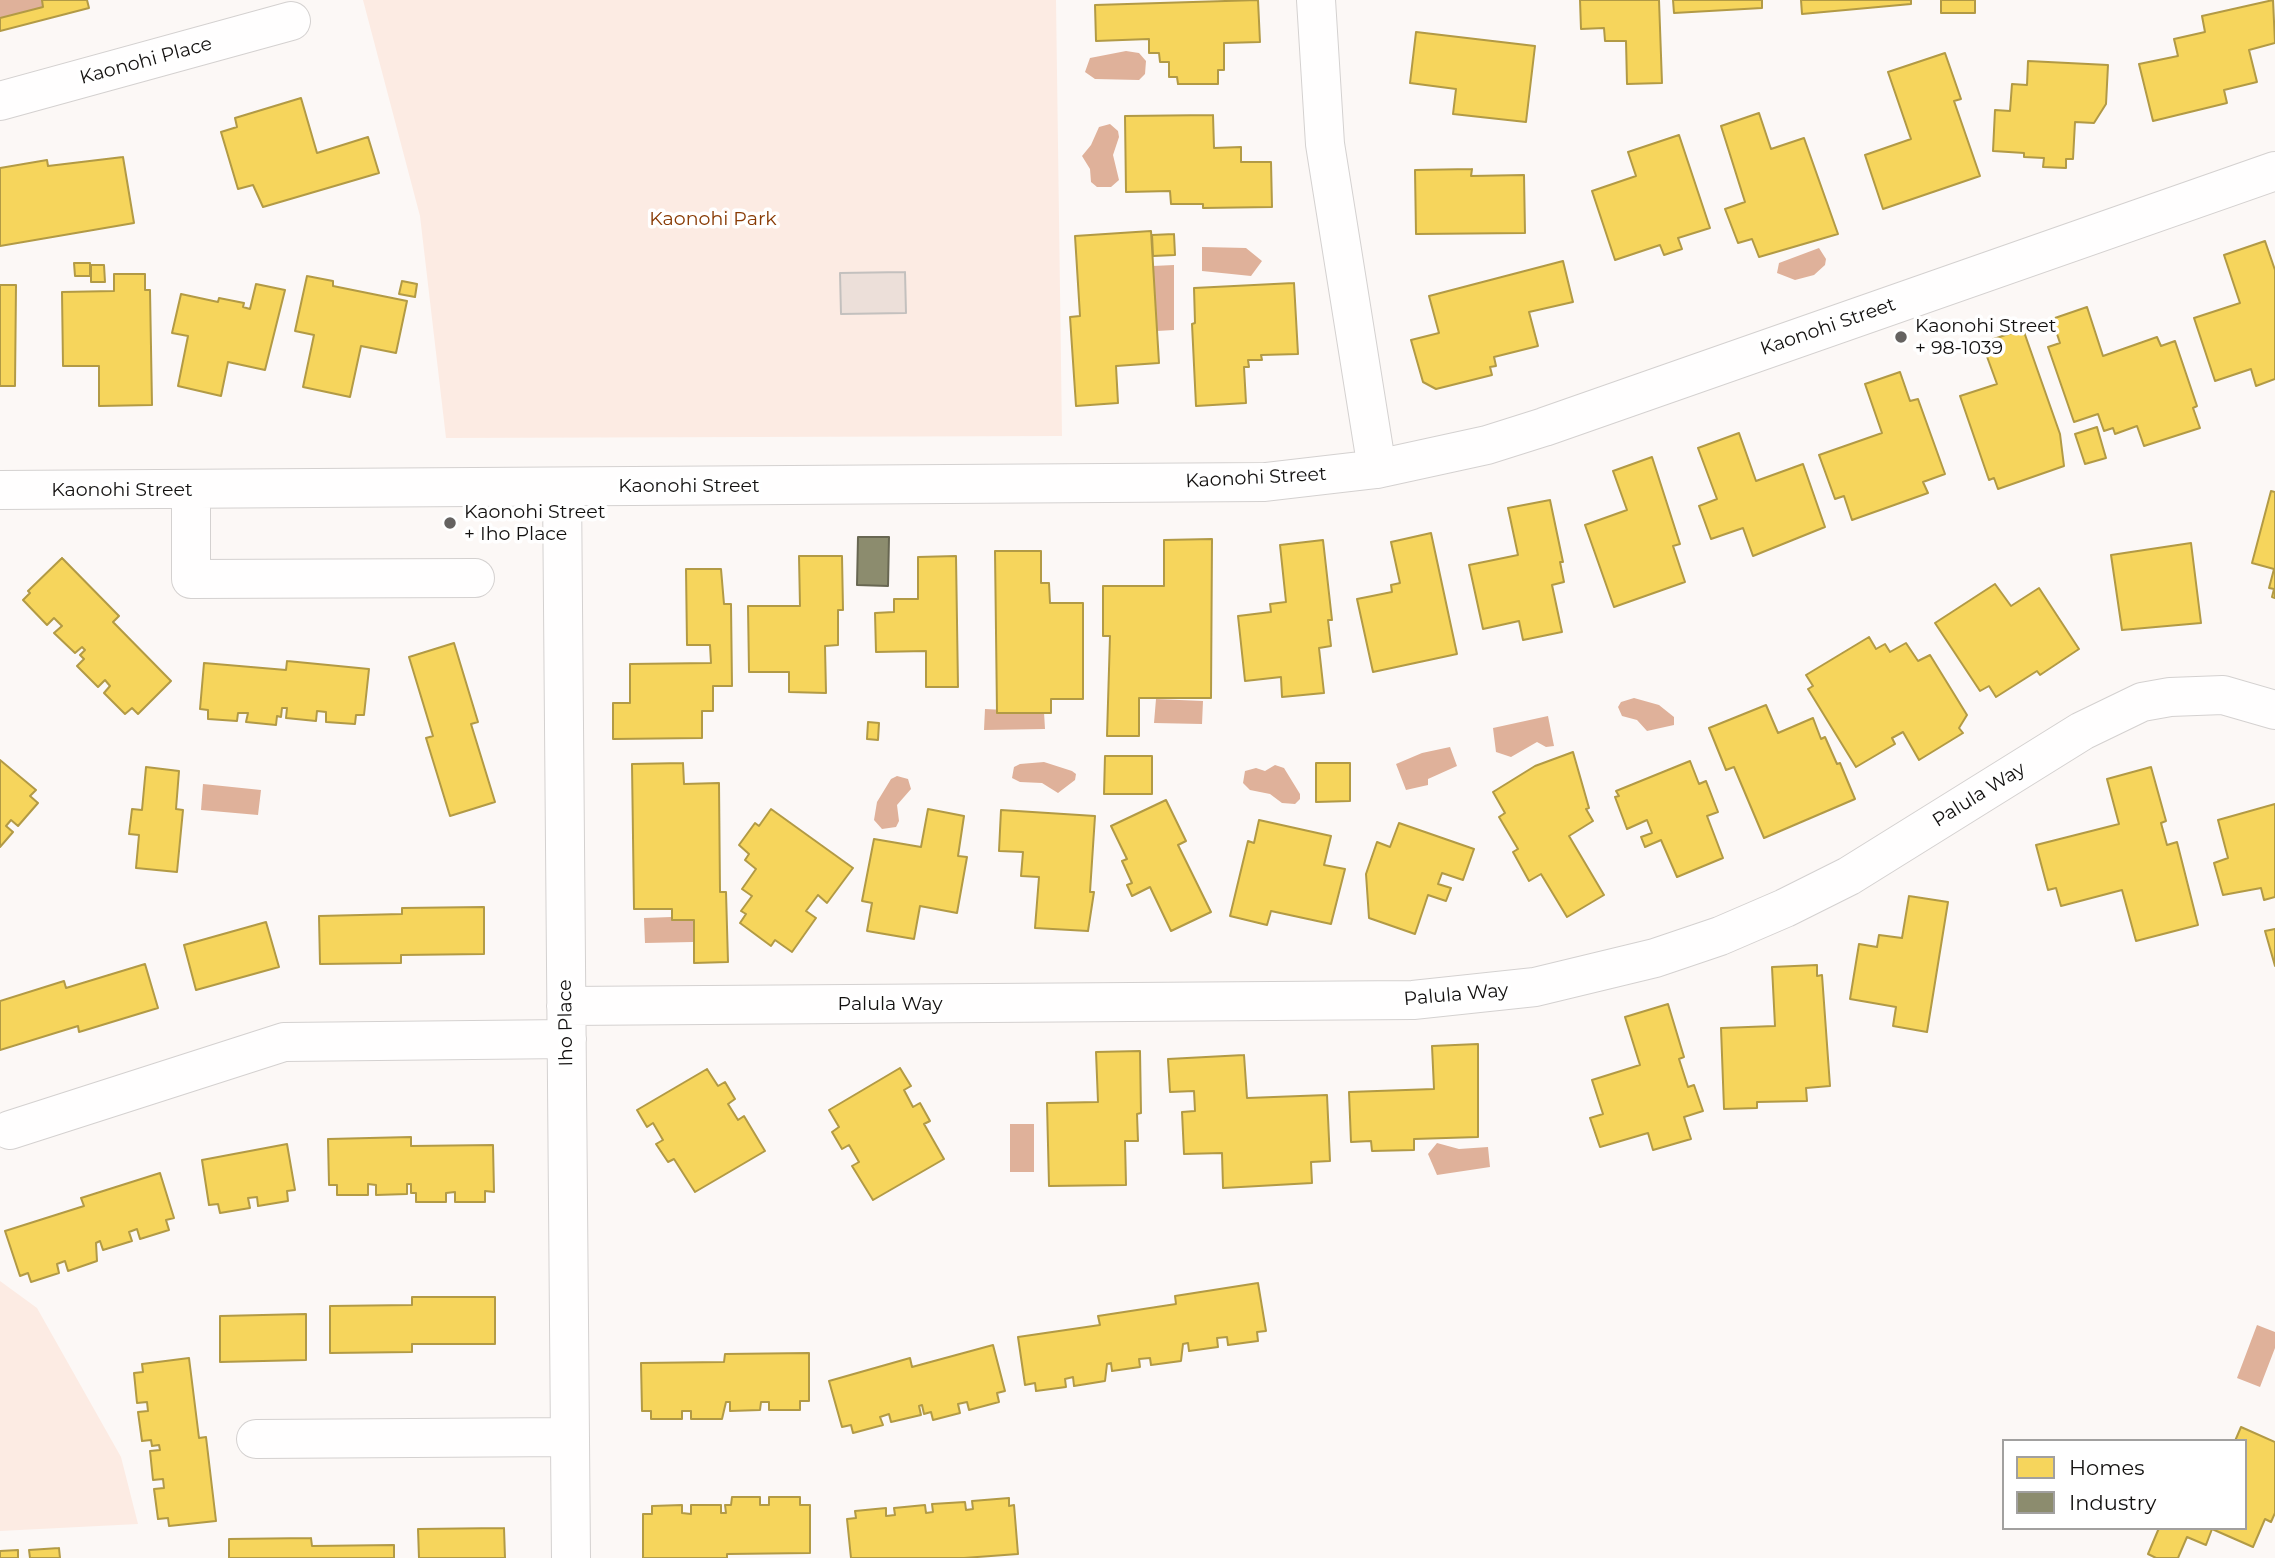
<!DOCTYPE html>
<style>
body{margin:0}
#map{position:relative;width:2275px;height:1558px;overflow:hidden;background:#fcf8f6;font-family:Montserrat,sans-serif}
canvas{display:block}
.legend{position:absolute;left:2002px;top:1439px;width:245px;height:91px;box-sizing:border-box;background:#fff;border:2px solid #a1a09f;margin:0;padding:9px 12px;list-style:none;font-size:21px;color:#131110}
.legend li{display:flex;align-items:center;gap:14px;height:35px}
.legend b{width:35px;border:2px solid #a1a09f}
</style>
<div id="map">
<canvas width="2275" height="1558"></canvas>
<ul class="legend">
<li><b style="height:19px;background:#f6d55c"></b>Homes</li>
<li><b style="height:19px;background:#8c8c6e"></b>Industry</li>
</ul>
</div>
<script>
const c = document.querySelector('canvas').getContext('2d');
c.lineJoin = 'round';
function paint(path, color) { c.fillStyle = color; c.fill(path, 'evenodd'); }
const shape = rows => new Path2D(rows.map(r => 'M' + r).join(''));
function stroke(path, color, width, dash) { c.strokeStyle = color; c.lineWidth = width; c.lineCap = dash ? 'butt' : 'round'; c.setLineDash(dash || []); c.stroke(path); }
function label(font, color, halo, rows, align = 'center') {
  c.font = font + ' Montserrat,sans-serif'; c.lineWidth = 7; c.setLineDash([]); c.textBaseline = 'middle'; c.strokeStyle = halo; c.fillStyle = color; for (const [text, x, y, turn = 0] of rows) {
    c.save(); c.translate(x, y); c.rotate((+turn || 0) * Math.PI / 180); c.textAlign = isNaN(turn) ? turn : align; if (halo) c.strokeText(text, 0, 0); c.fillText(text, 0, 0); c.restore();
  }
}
paint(shape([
 [363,0,1056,0,1062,436,446,438,420,216],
 [0,1281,37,1308,121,1457,138,1524,0,1531]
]), '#fcebe3');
paint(shape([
 [0,0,42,0,43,7,0,18],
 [1126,51,1139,53,1146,61,1145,74,1139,80,1095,79,1085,72,1090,58],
 [1110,124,1118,131,1119,137,1113,155,1119,180,1111,187,1097,187,1091,182,1090,169,1082,156,1091,145,1099,127],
 [1202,247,1246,248,1262,261,1251,276,1202,271],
 [1819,248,1826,259,1825,265,1814,275,1795,280,1777,273,1779,263],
 [1174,265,1174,330,1157,331,1153,266],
 [1634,698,1659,705,1674,717,1674,725,1647,731,1637,720,1622,716,1618,707,1621,702],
 [1156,699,1203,701,1202,724,1154,723],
 [985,709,1044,712,1045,729,984,730],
 [1548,716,1554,746,1546,747,1537,742,1511,757,1496,752,1493,728],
 [1450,747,1457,766,1428,779,1428,785,1406,790,1396,764,1422,753],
 [1044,762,1072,771,1076,774,1075,780,1058,793,1042,783,1020,782,1012,778,1014,767,1020,764],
 [1275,765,1284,768,1300,794,1300,799,1295,804,1282,803,1270,794,1250,790,1243,783,1245,771,1256,768,1265,771],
 [897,776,908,779,911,789,897,805,899,821,896,827,882,829,874,820,877,802,891,779],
 [203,784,261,790,258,815,201,810],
 [671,917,672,920,693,920,693,942,645,943,644,918],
 [1010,1124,1034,1124,1034,1172,1010,1172],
 [1437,1143,1459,1149,1488,1147,1490,1167,1437,1175,1428,1154],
 [2257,1325,2275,1332,2275,1348,2260,1387,2237,1378]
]), '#dfb19a');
const homes = shape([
 [42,0,87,0,89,8,0,31,0,18,43,7,42,0],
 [1258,0,1260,42,1224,43,1224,70,1218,70,1218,84,1178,84,1177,77,1169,77,1169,62,1160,62,1159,53,1149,53,1149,39,1096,41,1095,5,1258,0],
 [1580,0,1659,0,1662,83,1627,84,1626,41,1605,41,1604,28,1581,29,1580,0],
 [1673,0,1762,0,1762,8,1674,13,1673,0],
 [1801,0,1911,0,1911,4,1802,14,1801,0],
 [1941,0,1975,0,1975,13,1941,13,1941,0],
 [2273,0,2275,43,2249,50,2257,82,2224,90,2227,103,2153,121,2139,64,2178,56,2174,39,2205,32,2202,16,2273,0],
 [1416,32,1535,46,1526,122,1453,114,1456,89,1410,83,1416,32],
 [1945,53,1961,99,1954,101,1980,176,1883,209,1865,155,1911,139,1888,72,1945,53],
 [2028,61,2108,65,2106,104,2094,123,2075,122,2073,159,2066,159,2066,168,2043,167,2044,158,2024,157,2024,153,1993,151,1995,110,2010,111,2012,84,2027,85,2028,61],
 [301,98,317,153,368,137,379,173,263,207,253,185,238,189,221,132,237,127,235,118,301,98],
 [1759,113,1771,149,1804,138,1838,234,1759,257,1752,239,1738,243,1725,209,1745,202,1721,126,1759,113],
 [1213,115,1214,148,1241,147,1241,162,1271,162,1272,207,1203,208,1203,204,1171,204,1170,191,1126,192,1125,116,1213,115],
 [1679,135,1710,228,1678,238,1682,249,1664,255,1660,245,1615,260,1592,191,1636,176,1628,152,1679,135],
 [123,157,134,223,0,246,0,168,47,160,48,166,123,157],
 [1472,169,1471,176,1524,175,1525,233,1416,234,1415,170,1472,169],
 [1151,231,1159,363,1116,366,1118,403,1076,406,1070,317,1080,316,1075,236,1151,231],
 [1174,234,1175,255,1153,256,1152,235,1174,234],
 [2265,241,2275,270,2275,379,2256,386,2251,369,2215,381,2194,318,2240,303,2224,255,2265,241],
 [1563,261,1573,302,1529,312,1538,346,1494,357,1496,366,1490,367,1492,375,1436,389,1423,382,1411,340,1439,333,1429,296,1563,261],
 [74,263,90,263,90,276,75,276,74,263],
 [91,265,104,265,105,282,91,282,91,265],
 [114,274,145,274,145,290,150,290,152,405,99,406,99,366,63,366,62,292,114,291,114,274],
 [307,276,333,281,333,286,407,301,396,353,361,346,350,397,303,387,314,335,295,331,307,276],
 [402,281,417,284,415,297,399,294,402,281],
 [1294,283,1298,354,1261,355,1262,360,1248,360,1249,367,1244,367,1246,403,1196,406,1192,324,1195,323,1194,288,1294,283],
 [256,284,285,290,265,370,228,362,221,396,178,386,188,336,172,333,181,294,218,302,219,298,244,303,243,307,250,309,256,284],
 [0,285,16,285,15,386,0,386,0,285],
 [2087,307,2103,356,2157,337,2161,346,2175,341,2197,406,2193,408,2200,428,2144,446,2137,426,2115,434,2113,428,2104,431,2098,414,2074,422,2048,347,2060,343,2052,319,2087,307],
 [2023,329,2060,434,2064,466,1998,489,1994,478,1989,480,1960,396,1997,384,1982,343,2023,329],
 [1900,372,1910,401,1918,399,1945,474,1923,482,1928,493,1852,520,1844,496,1835,499,1819,455,1882,433,1865,384,1900,372],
 [2097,427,2106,458,2085,464,2075,434,2097,427],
 [1739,433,1756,481,1803,464,1825,527,1753,556,1743,528,1711,539,1699,506,1717,499,1698,448,1739,433],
 [1652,457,1680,544,1673,546,1685,582,1614,607,1585,525,1627,510,1613,471,1652,457],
 [2271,491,2275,492,2275,598,2272,597,2274,589,2269,588,2274,569,2252,563,2271,491],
 [1550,500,1563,562,1560,562,1564,582,1552,585,1562,632,1523,640,1519,621,1483,629,1469,565,1518,555,1508,508,1550,500],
 [1431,533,1457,654,1373,672,1357,599,1392,592,1391,585,1400,583,1391,542,1431,533],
 [1212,539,1211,698,1139,698,1139,736,1107,736,1110,636,1103,636,1103,586,1164,586,1164,540,1212,539],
 [1323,540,1332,620,1328,620,1331,646,1319,648,1324,693,1282,697,1281,677,1245,681,1238,616,1271,612,1270,604,1286,602,1280,545,1323,540],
 [2191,543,2201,623,2122,630,2111,555,2191,543],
 [995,551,1041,551,1041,583,1049,583,1050,603,1083,603,1083,699,1051,699,1051,713,997,713,995,551],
 [799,556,842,556,843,610,838,610,838,645,825,646,826,693,789,692,789,672,749,672,748,606,800,606,799,556],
 [956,556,958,687,926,687,926,651,876,652,875,613,894,612,894,599,918,599,918,557,956,556],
 [62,558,119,616,113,622,171,681,138,714,132,708,125,714,104,693,110,686,105,680,98,687,77,666,84,659,80,655,85,650,82,647,75,653,54,633,62,626,54,618,47,625,23,600,30,593,28,591,62,558],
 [686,569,721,569,724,604,731,604,732,686,713,686,713,711,702,711,702,738,613,739,613,703,630,703,630,664,711,663,710,645,687,645,686,569],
 [1995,584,2011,606,2039,588,2079,649,2040,675,2037,671,1996,697,1989,686,1980,691,1935,623,1995,584],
 [1869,637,1876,649,1885,644,1890,652,1906,643,1918,661,1930,655,1967,715,1959,728,1963,733,1919,760,1903,732,1892,738,1895,744,1856,767,1808,689,1813,686,1806,675,1869,637],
 [454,643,478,722,471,724,495,802,450,816,426,738,433,736,409,657,454,643],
 [287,661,369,669,364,715,356,715,355,724,326,722,326,712,317,711,316,721,286,718,287,708,282,708,281,717,277,716,276,725,246,722,248,713,238,713,237,721,208,719,208,710,200,709,204,663,286,670,287,661],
 [1766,705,1778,733,1813,718,1821,739,1825,737,1837,764,1840,763,1855,799,1764,838,1734,767,1726,770,1709,728,1766,705],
 [868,722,879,723,878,740,867,739,868,722],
 [1573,752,1589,808,1586,809,1593,821,1569,836,1604,895,1567,917,1541,874,1529,881,1513,852,1518,849,1499,817,1505,813,1493,792,1535,766,1573,752],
 [1105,756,1152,756,1152,794,1104,794,1105,756],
 [0,760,36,790,30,796,38,803,18,826,11,820,6,826,13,832,0,847,0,760],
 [1690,761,1699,784,1706,781,1718,812,1707,816,1723,858,1677,877,1661,840,1645,847,1641,837,1652,833,1647,820,1627,829,1615,797,1619,796,1616,791,1690,761],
 [683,763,684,784,719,783,720,892,726,892,728,962,694,963,694,920,672,920,672,909,634,909,632,764,683,763],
 [1316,763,1350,763,1350,801,1316,802,1316,763],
 [146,767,179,771,176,809,183,810,177,872,136,868,139,835,129,834,132,809,142,810,146,767],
 [2151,767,2166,821,2161,823,2167,845,2177,842,2198,925,2136,941,2122,890,2061,906,2056,888,2048,890,2036,845,2119,824,2107,779,2151,767],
 [1166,800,1186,841,1178,845,1211,912,1171,931,1150,887,1132,896,1127,885,1132,883,1122,861,1127,859,1111,826,1166,800],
 [2275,804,2275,897,2264,900,2261,888,2223,895,2214,863,2228,858,2218,820,2275,804],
 [771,809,853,868,827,903,818,895,806,911,816,918,792,952,775,940,771,946,740,923,746,914,741,911,752,896,742,889,756,869,745,860,749,854,739,845,755,823,759,826,771,809],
 [928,809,964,816,958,856,967,857,957,913,920,906,914,939,867,931,872,903,862,901,874,839,921,847,928,809],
 [1001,810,1095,816,1090,892,1094,892,1088,931,1035,928,1039,877,1021,876,1023,852,999,851,1001,810],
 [1259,820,1331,836,1324,865,1345,869,1331,924,1271,911,1267,925,1230,916,1248,841,1254,843,1259,820],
 [1399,823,1474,849,1463,880,1442,873,1438,884,1451,888,1446,901,1428,895,1415,934,1369,918,1366,874,1377,842,1390,847,1399,823],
 [1909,896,1948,902,1927,1032,1893,1026,1896,1007,1850,999,1859,944,1877,947,1879,935,1902,938,1909,896],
 [484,907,484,954,401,955,401,963,320,964,319,916,402,914,402,908,484,907],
 [266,922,279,967,196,990,184,945,266,922],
 [2275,929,2275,966,2265,931,2275,929],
 [145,964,158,1008,79,1032,78,1026,0,1050,0,1001,64,981,66,988,145,964],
 [1817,965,1817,976,1822,975,1830,1086,1806,1088,1807,1101,1757,1102,1757,1108,1724,1109,1721,1028,1775,1026,1772,967,1817,965],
 [1668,1004,1684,1057,1679,1059,1688,1087,1694,1085,1703,1111,1684,1117,1691,1139,1653,1150,1648,1133,1600,1147,1590,1118,1603,1114,1592,1080,1640,1065,1625,1017,1668,1004],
 [1478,1044,1478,1137,1414,1139,1414,1150,1372,1151,1371,1141,1351,1142,1349,1092,1434,1089,1432,1046,1478,1044],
 [1140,1051,1141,1113,1137,1114,1138,1141,1125,1141,1126,1185,1049,1186,1047,1103,1098,1102,1096,1052,1140,1051],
 [1244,1055,1247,1098,1327,1095,1330,1161,1311,1162,1312,1183,1223,1188,1222,1153,1184,1154,1182,1112,1195,1111,1194,1091,1170,1092,1168,1059,1244,1055],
 [900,1068,911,1086,904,1090,913,1107,920,1103,930,1121,924,1124,944,1159,873,1200,852,1166,859,1162,849,1145,842,1149,832,1132,839,1127,829,1110,900,1068],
 [707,1069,718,1086,725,1082,735,1099,728,1104,738,1120,744,1116,765,1151,695,1192,674,1159,668,1162,656,1144,663,1140,653,1123,647,1127,637,1110,707,1069],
 [411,1137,411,1146,493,1145,494,1192,485,1191,485,1202,455,1202,455,1192,446,1193,446,1202,416,1202,416,1193,411,1193,411,1184,407,1184,407,1194,376,1195,376,1185,368,1184,368,1195,337,1195,337,1185,329,1185,328,1139,411,1137],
 [287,1144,295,1190,287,1191,288,1201,258,1206,257,1197,248,1198,250,1208,220,1213,218,1204,209,1205,202,1160,287,1144],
 [160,1173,174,1218,166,1220,169,1230,140,1239,137,1229,129,1232,132,1241,103,1250,100,1241,96,1243,97,1261,68,1271,65,1261,57,1264,59,1273,31,1282,28,1273,20,1276,5,1231,84,1206,81,1198,160,1173],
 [1258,1283,1266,1331,1257,1332,1258,1341,1228,1345,1227,1337,1217,1338,1218,1347,1189,1351,1188,1343,1183,1344,1181,1361,1151,1365,1150,1358,1139,1359,1140,1367,1112,1371,1111,1363,1107,1364,1105,1381,1074,1386,1073,1377,1065,1379,1066,1387,1036,1391,1035,1383,1025,1385,1018,1337,1100,1325,1098,1316,1176,1304,1175,1296,1258,1283],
 [412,1297,495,1297,495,1344,412,1344,412,1352,330,1353,330,1306,412,1305,412,1297],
 [306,1314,306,1360,220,1362,220,1316,306,1314],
 [993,1345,1005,1391,997,1393,999,1402,969,1410,967,1402,958,1404,960,1413,933,1420,931,1412,924,1414,922,1405,919,1406,921,1415,891,1422,889,1414,880,1417,883,1425,853,1433,851,1425,842,1427,829,1381,910,1358,912,1367,993,1345],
 [809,1353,809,1401,800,1401,800,1410,769,1410,769,1402,761,1402,760,1410,730,1411,730,1402,726,1402,722,1419,691,1419,691,1411,682,1411,682,1419,651,1419,651,1411,642,1411,641,1363,724,1362,725,1354,809,1353],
 [189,1358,199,1438,206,1437,216,1521,169,1526,168,1518,158,1519,154,1489,164,1488,163,1479,153,1480,150,1451,160,1450,159,1445,152,1446,151,1440,142,1441,138,1412,148,1411,147,1402,137,1403,134,1373,143,1372,142,1364,189,1358],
 [2241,1427,2275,1442,2275,1513,2271,1522,2265,1519,2253,1547,2212,1529,2206,1545,2187,1537,2178,1558,2156,1558,2148,1554,2159,1528,2245,1528,2245,1441,2235,1441,2241,1427],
 [732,1497,760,1497,760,1505,769,1505,769,1497,800,1497,800,1505,810,1505,810,1553,727,1554,727,1558,643,1558,643,1514,652,1514,652,1506,682,1505,682,1513,691,1514,691,1505,721,1505,721,1513,726,1513,725,1505,731,1505,732,1497],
 [1009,1498,1009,1506,1014,1505,1018,1554,964,1558,851,1558,847,1519,856,1518,855,1511,886,1508,886,1516,895,1515,894,1508,925,1505,926,1513,933,1512,932,1504,965,1502,966,1510,973,1509,972,1501,1009,1498],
 [504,1528,505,1558,419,1558,418,1529,504,1528],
 [311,1538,312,1546,394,1545,394,1558,229,1558,229,1539,311,1538],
 [59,1548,60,1558,30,1558,29,1550,59,1548],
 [18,1550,18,1558,0,1558,0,1551,18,1550]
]);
paint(homes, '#f6d55c');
stroke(homes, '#b29a45', 2);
const industry = shape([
 [858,537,889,537,888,586,857,585,858,537]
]);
paint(industry, '#8c8c6e');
stroke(industry, '#686752', 2);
const building = shape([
 [905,272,906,313,841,314,840,273,905,272]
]);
paint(building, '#ecdfd9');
stroke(building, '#c3c0be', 2);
const minor = shape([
 [1316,0,1325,144,1377,469],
 [0,101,291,21],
 [562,487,571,1558],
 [191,489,191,579,475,578],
 [0,490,1265,482,1377,469,1487,445,1544,427,2275,171],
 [566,1006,1413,1000,1535,987,1655,958,1720,936,1785,908,1849,876,2082,731,2142,702,2170,697,2223,695,2275,710],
 [10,1130,284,1042,567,1039],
 [256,1439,570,1437]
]);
stroke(minor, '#d4d1d0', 40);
stroke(minor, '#fffefe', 38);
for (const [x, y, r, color] of [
 [1901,337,7,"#656260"],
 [450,523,7,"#656260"]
]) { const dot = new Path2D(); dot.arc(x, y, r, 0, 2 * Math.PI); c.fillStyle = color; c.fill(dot); stroke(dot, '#fff', 2.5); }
label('19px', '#131110', '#fff', [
 ["Kaonohi Place",146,61,-15],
 ["Kaonohi Street",1828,327,-19],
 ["Kaonohi Street",1256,478,-3],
 ["Kaonohi Street",689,486],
 ["Kaonohi Street",122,490],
 ["Palula Way",1979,795,-32],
 ["Palula Way",1456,995,-5],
 ["Palula Way",890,1004],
 ["Iho Place",566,1023,-91]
]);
label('19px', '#883a04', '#fff', [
 ["Kaonohi Park",713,219]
]);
label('19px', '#131110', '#fff', [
 ["Kaonohi Street",1915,326],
 ["+ 98-1039",1915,348],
 ["Kaonohi Street",464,512],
 ["+ Iho Place",464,534]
], 'left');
</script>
